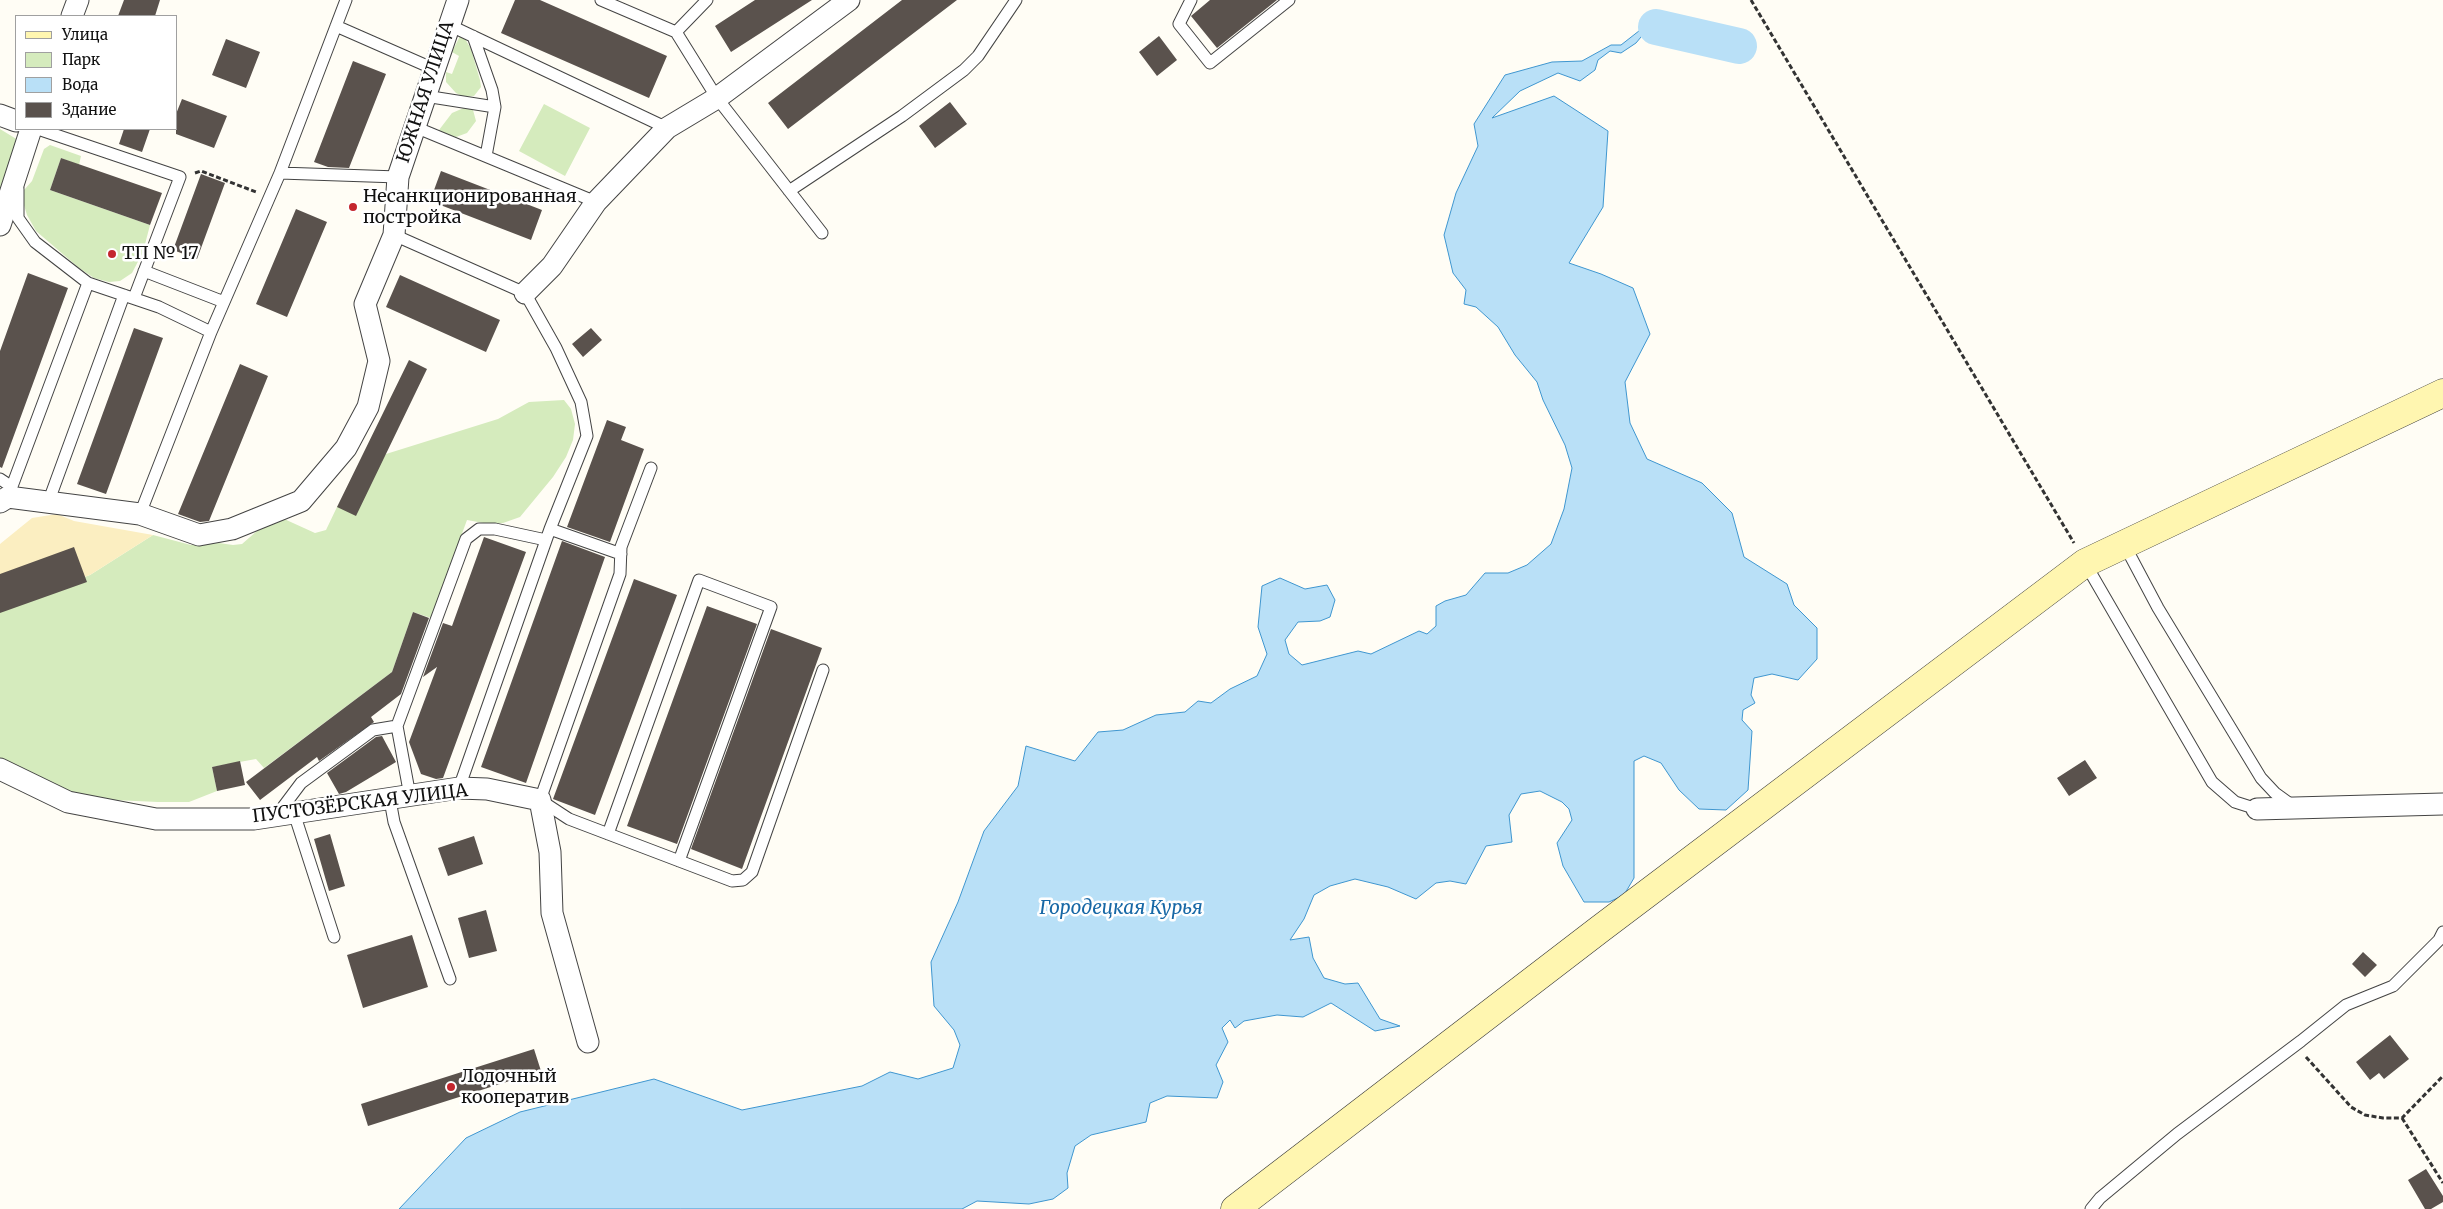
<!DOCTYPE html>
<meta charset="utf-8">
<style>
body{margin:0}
#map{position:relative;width:2443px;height:1209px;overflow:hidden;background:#fffdf5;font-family:Merriweather,serif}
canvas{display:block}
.legend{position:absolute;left:15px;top:15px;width:162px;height:115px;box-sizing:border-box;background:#fff;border:1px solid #a0a0a0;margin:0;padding:6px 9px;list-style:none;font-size:15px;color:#111}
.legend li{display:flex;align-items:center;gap:10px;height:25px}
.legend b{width:25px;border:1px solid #a0a0a0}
</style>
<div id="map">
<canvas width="2443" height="1209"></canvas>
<ul class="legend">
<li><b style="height:6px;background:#fff6b0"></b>Улица</li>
<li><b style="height:14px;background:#d5ebbd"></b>Парк</li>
<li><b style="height:14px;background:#b9e0f7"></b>Вода</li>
<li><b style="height:14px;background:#5a524d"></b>Здание</li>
</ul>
</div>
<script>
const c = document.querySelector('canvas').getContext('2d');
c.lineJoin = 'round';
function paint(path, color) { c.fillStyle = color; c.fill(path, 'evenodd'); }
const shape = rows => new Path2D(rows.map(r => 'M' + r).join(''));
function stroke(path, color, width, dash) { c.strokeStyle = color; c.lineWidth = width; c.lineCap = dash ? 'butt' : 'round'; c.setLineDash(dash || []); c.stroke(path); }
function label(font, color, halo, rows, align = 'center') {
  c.font = font + ' Merriweather,serif'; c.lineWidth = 5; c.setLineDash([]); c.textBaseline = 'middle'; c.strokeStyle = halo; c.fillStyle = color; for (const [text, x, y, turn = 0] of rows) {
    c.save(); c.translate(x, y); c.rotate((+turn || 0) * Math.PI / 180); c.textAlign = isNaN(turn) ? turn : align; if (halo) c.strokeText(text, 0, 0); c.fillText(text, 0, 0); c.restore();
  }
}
paint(shape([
 [460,36,464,37,471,49,480,80,481,87,474,96,464,97,456,93,446,82,446,72,452,74,459,56,452,52],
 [544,104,590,128,565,176,519,151],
 [466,107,473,110,476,121,467,133,456,137,447,135,439,130,452,113],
 [0,129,18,140,0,203],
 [50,145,81,156,79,165,61,158,50,190,150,225,143,252,132,273,120,281,109,282,94,278,79,268,36,231,27,215,23,202,24,190,32,181,44,149],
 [564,400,571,409,575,424,573,440,566,457,553,477,520,517,503,523,489,524,467,520,431,618,413,612,392,672,264,768,256,759,212,767,217,791,189,802,158,802,114,800,73,793,0,759,0,607,90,575,153,535,191,545,219,543,233,545,242,544,265,524,282,518,315,533,326,530,337,507,386,454,498,419,529,402]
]), '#d5ebbd');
paint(shape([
 [57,514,74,521,153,535,90,575,0,607,0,544,32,518]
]), '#fbeec1');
const water = shape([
 [1644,27,1656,27,1646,31,1636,43,1621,53,1610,51,1598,60,1595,70,1580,81,1558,73,1520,91,1492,118,1554,96,1608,131,1603,207,1569,263,1601,274,1633,288,1650,334,1625,382,1630,423,1647,459,1702,483,1732,513,1744,557,1787,584,1794,605,1817,628,1817,659,1798,680,1772,674,1754,678,1751,695,1755,703,1743,710,1742,720,1752,731,1748,790,1726,810,1699,809,1679,790,1661,763,1644,756,1634,761,1634,878,1624,895,1609,902,1584,902,1563,866,1557,843,1572,820,1569,809,1562,802,1540,791,1521,794,1509,815,1512,842,1486,846,1466,884,1450,881,1436,883,1416,899,1388,887,1355,879,1330,886,1314,895,1304,919,1290,940,1309,937,1313,958,1324,978,1345,984,1358,983,1380,1019,1400,1026,1375,1031,1331,1003,1303,1017,1277,1015,1244,1021,1235,1028,1230,1020,1222,1028,1228,1042,1216,1065,1223,1082,1217,1098,1167,1096,1150,1103,1146,1122,1091,1135,1075,1146,1067,1173,1068,1188,1053,1199,1029,1204,977,1201,962,1209,399,1209,466,1138,520,1112,654,1079,742,1110,862,1086,890,1072,918,1079,953,1068,960,1045,954,1030,934,1006,931,962,958,902,984,831,1018,786,1026,746,1075,761,1098,732,1123,730,1156,715,1185,712,1198,701,1211,703,1230,689,1257,676,1267,654,1258,627,1262,586,1280,578,1305,589,1327,585,1335,600,1330,617,1320,621,1298,622,1285,640,1289,654,1302,665,1358,651,1371,654,1419,631,1427,634,1436,626,1436,606,1445,601,1466,595,1485,573,1508,573,1527,565,1551,544,1564,509,1572,468,1565,445,1543,400,1537,382,1515,355,1498,327,1476,307,1464,304,1466,290,1453,273,1444,235,1456,193,1478,146,1474,124,1505,75,1552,62,1582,61,1611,45,1621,45,1644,27]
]);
paint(water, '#b9e0f7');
stroke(water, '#3f96cf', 1);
stroke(shape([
 [1656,27,1739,46]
]), '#b9e0f7', 36);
paint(shape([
 [124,0,160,0,155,16,118,16],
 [515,0,540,0,667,56,649,98,501,33],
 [755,0,812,0,731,52,715,26],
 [902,0,957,0,788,129,768,103],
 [1210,0,1277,0,1217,48,1191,16],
 [1159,36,1177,60,1157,76,1139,52],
 [226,39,260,52,246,88,212,75],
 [353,61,386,74,349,168,328,167,314,162],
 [182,99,227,116,214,148,176,134,176,114],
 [950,102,967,124,935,148,919,126],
 [124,129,150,129,142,152,119,144],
 [61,158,162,193,150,225,50,190],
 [441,171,542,210,531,240,430,201],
 [201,174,225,183,197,259,173,250],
 [296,209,327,222,287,317,256,304],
 [28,273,68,288,2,468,0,467,0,351],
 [400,275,500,320,486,352,386,307],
 [134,328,163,338,106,494,77,484],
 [591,328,602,340,583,357,572,344],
 [409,360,427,369,356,516,337,507],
 [240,364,268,376,209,521,200,522,178,514],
 [607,420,626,427,621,440,644,449,610,542,567,527],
 [484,537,526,552,443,778,436,779,421,774,409,742,437,667,423,677,443,623,452,626],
 [562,541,605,557,526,783,481,767],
 [74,547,87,582,0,613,0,574],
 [634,579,677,595,595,815,553,799],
 [707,606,757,624,677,844,627,826],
 [413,612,429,618,401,694,371,717,374,722,319,761,317,757,260,800,246,782,392,672],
 [771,629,822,648,742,869,691,849],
 [382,736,396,762,346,792,339,794,327,773,376,737],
 [2085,760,2097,778,2069,796,2057,778],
 [240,761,245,785,217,791,212,767],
 [330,834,345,886,329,891,314,839],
 [474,836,483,864,448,876,438,848],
 [486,910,497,951,469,958,458,918],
 [412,935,428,987,363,1008,347,955],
 [2363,952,2377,965,2365,977,2352,964],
 [2390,1035,2409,1059,2384,1079,2379,1073,2370,1080,2356,1062],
 [534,1049,541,1071,368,1126,361,1104],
 [2426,1169,2443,1196,2443,1202,2431,1209,2425,1209,2408,1180]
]), '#5a524d');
const service = shape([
 [601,0,676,32,717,98,822,233],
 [1191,0,1179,24,1210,63,1289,0],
 [449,25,667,128],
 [336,26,434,69],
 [676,32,707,0],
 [473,36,492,90,495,107,486,156],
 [425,96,495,107],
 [415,127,596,202],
 [38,129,180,177,134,298],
 [280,173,398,177],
 [18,189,18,218,35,242,88,283],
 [789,191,902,116,964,70,978,56,1016,0],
 [394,235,525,293,556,348,581,402,587,436,550,529],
 [144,271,224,302],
 [651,468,621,547,620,574,540,800,569,819,732,881,743,880,752,872,823,670],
 [0,479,12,487],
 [8,497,88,283,159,307,211,332],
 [48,503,124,295],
 [140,514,211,332,280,173,346,0],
 [2124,544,2158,608,2261,778,2275,793,2293,806],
 [2085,563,2212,782,2235,802,2257,809],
 [459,788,550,529,621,554],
 [410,796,397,726,466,539,479,529,495,529,546,540],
 [390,800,394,822,450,979],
 [294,813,334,937],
 [277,815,301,783,373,730,397,726],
 [608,834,699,580,771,607,679,861],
 [2091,1209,2100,1198,2177,1134,2301,1041,2346,1005,2393,986,2439,940,2443,932]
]);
const minor = shape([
 [72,16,78,0],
 [0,115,16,121],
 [0,225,31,129],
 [525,293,552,266,596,202,667,128,717,98,849,0],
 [0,502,8,497,140,514,199,535,232,529,301,501,346,448,368,407,379,361,365,304,394,235,398,177,458,0],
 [0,769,68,802,156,819,254,819,459,788,487,789,540,800,550,852,552,913,588,1042],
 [2257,809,2443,804]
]);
const secondary = shape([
 [1235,1209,1600,929,2085,563,2443,393]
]);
stroke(service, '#444', 13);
stroke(minor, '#444', 23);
stroke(secondary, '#333', 29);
stroke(shape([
 [1751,0,2074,543],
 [195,173,201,171,256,192],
 [2306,1057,2351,1107,2365,1115,2383,1118,2402,1118,2443,1076],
 [2402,1118,2443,1183]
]), '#333', 3, [5, 2.5]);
stroke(service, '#fff', 11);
stroke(minor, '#fff', 21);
stroke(secondary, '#fff6b0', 28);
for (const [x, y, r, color] of [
 [353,207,5,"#c4262e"],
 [112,254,5,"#c4262e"],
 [451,1087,5,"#c4262e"]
]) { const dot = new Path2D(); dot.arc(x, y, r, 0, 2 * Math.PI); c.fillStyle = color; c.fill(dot); stroke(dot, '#fff', 2); }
label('18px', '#111', '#fff', [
 ["ЮЖНАЯ УЛИЦА",426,92,-72],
 ["ПУСТОЗЁРСКАЯ УЛИЦА",360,804,-7]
]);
label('18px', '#111', '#fff', [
 ["Несанкционированная",363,197],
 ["постройка",363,218],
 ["ТП № 17",122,254],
 ["Лодочный",461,1077],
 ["кооператив",461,1098]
], 'left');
label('italic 19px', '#1768a6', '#fff', [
 ["Городецкая Курья",1121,909]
]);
</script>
